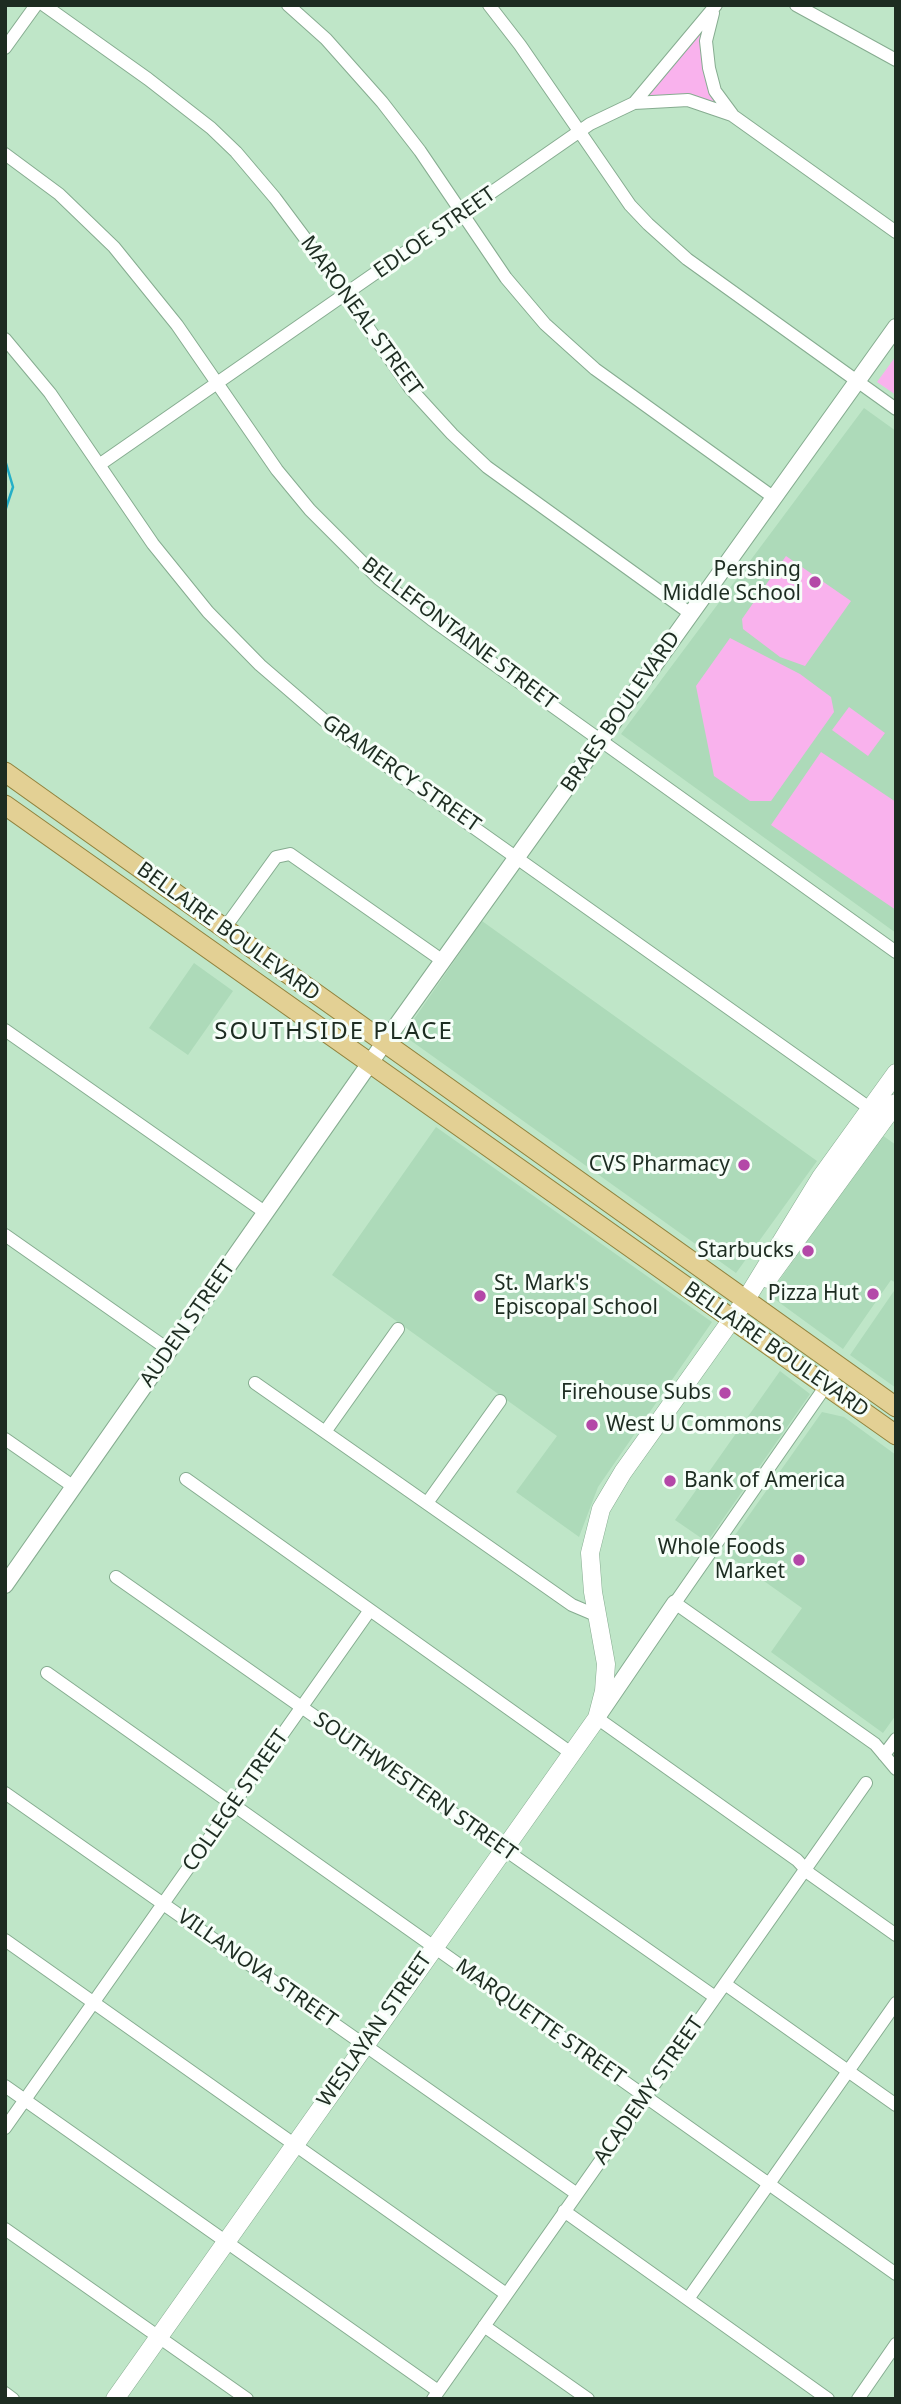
<!DOCTYPE html>
<style>
body{margin:0}
#map{position:relative;width:901px;height:2404px;overflow:hidden;background:#bfe6c8;font-family:"Noto Sans",sans-serif}
canvas{display:block}
.frame{position:absolute;inset:0;border:7px solid #1d2c21;pointer-events:none}
</style>
<div id="map">
<canvas width="901" height="2404"></canvas>
<div class="frame"></div>
</div>
<script>
const c = document.querySelector('canvas').getContext('2d');
c.lineJoin = 'round';
function paint(path, color) { c.fillStyle = color; c.fill(path, 'evenodd'); }
const shape = rows => new Path2D(rows.map(r => 'M' + r).join(''));
function stroke(path, color, width, dash) { c.strokeStyle = color; c.lineWidth = width; c.lineCap = dash ? 'butt' : 'round'; c.setLineDash(dash || []); c.stroke(path); }
function label(font, color, halo, rows, align = 'center') {
  c.font = font + ' "Noto Sans",sans-serif'; c.lineWidth = 6; c.setLineDash([]); c.textBaseline = 'middle'; c.strokeStyle = halo; c.fillStyle = color; for (const [text, x, y, turn = 0] of rows) {
    c.save(); c.translate(x, y); c.rotate((+turn || 0) * Math.PI / 180); c.textAlign = isNaN(turn) ? turn : align; if (halo) c.strokeText(text, 0, 0); c.fillText(text, 0, 0); c.restore();
  }
}
paint(shape([
 [864,408,896,431,896,933,621,734],
 [482,921,817,1161,736,1273,403,1035],
 [194,963,233,991,188,1055,149,1028],
 [436,1127,712,1322,598,1487,579,1537,516,1492,557,1436,332,1275],
 [882,1135,896,1145,896,1283,891,1280,843,1349,769,1295],
 [896,1288,896,1388,850,1355],
 [780,1371,810,1394,707,1542,675,1520],
 [822,1412,844,1417,896,1455,896,1715,883,1733,771,1652,802,1608,723,1552]
]), '#addab9');
paint(shape([
 [714,10,709,68,732,115,709,107,634,103],
 [896,356,896,395,877,382],
 [786,556,851,601,805,666,780,657,743,629,742,619],
 [730,638,800,674,831,697,834,712,771,801,750,801,714,776,696,686],
 [849,707,885,733,868,756,832,730],
 [821,752,896,802,896,910,771,825]
]), '#f9b2ed');
stroke(shape([
 [5,460,13,487,5,511]
]), '#25afc7', 2.5);
const minor = shape([
 [44,5,148,79,211,128,236,152,275,198,322,261,410,388,452,434,487,467,691,614],
 [288,5,326,39,382,102,420,151,506,278,545,324,595,369,773,497],
 [489,5,520,45,630,205,648,224,687,259,896,409],
 [796,5,896,60],
 [713,13,706,41,709,68,715,91,732,114],
 [5,48,36,5],
 [634,103,688,100,732,115,896,232],
 [5,154,59,194,114,247,177,325,277,470,310,510,379,579,431,619,896,952],
 [5,339,50,393,153,544,208,612,260,665,332,727,875,1112],
 [99,465,590,124,634,103,716,5],
 [224,929,276,857,290,854,443,961],
 [5,1030,266,1213],
 [5,1235,169,1350],
 [839,1367,675,1603,875,1744,896,1769],
 [255,1383,572,1605,598,1616],
 [325,1432,398,1329],
 [5,1439,74,1487],
 [186,1479,571,1753],
 [427,1503,500,1401],
 [116,1577,715,1997],
 [47,1673,896,2274],
 [597,1718,797,1860,810,1874,896,1935],
 [884,1755,896,1739],
 [5,1793,577,2194],
 [5,1940,506,2294],
 [725,1984,896,2105],
 [5,2086,438,2391],
 [5,2128,370,1610],
 [564,2211,828,2399],
 [5,2229,247,2399],
 [688,2299,896,2003],
 [484,2326,588,2399],
 [5,2393,13,2399],
 [433,2399,866,1783],
 [858,2399,896,2344]
]);
const tertiary = shape([
 [5,1585,384,1043,896,327],
 [600,1713,675,1603]
]);
const secondary = shape([
 [768,1279,896,1103],
 [115,2399,597,1718,604,1691,606,1664,593,1592,590,1553,601,1509,623,1472,745,1301,821,1177,896,1073]
]);
const primary = shape([
 [5,772,896,1407],
 [5,805,896,1435]
]);
stroke(minor, '#86ac90', 14);
stroke(tertiary, '#86ac90', 18);
stroke(secondary, '#86ac90', 19);
stroke(primary, '#91823d', 21);
stroke(minor, '#fff', 12);
stroke(tertiary, '#fff', 16);
stroke(secondary, '#fff', 18);
stroke(primary, '#e3d094', 19);
for (const [x, y, r, color] of [
 [815,582,7,"#b448a8"],
 [744,1165,7,"#b448a8"],
 [808,1251,7,"#b448a8"],
 [873,1294,7,"#b448a8"],
 [480,1296,7,"#b448a8"],
 [725,1393,7,"#b448a8"],
 [592,1425,7,"#b448a8"],
 [670,1481,7,"#b448a8"],
 [799,1560,7,"#b448a8"]
]) { const dot = new Path2D(); dot.arc(x, y, r, 0, 2 * Math.PI); c.fillStyle = color; c.fill(dot); stroke(dot, '#f6fef8', 2.5); }
label('21px', '#1d2c21', '#f6fef8', [
 ["EDLOE STREET",435,233,-35],
 ["MARONEAL STREET",361,316,54],
 ["BELLEFONTAINE STREET",459,634,37],
 ["BRAES BOULEVARD",621,712,-55],
 ["GRAMERCY STREET",401,774,35],
 ["BELLAIRE BOULEVARD",228,932,36],
 ["AUDEN STREET",188,1324,-55],
 ["BELLAIRE BOULEVARD",776,1350,35],
 ["SOUTHWESTERN STREET",415,1787,35],
 ["COLLEGE STREET",236,1801,-55],
 ["VILLANOVA STREET",257,1969,35],
 ["MARQUETTE STREET",540,2022,35],
 ["WESLAYAN STREET",375,2030,-55],
 ["ACADEMY STREET",649,2091,-55]
]);
label('21px', '#1d2c21', '#f6fef8', [
 ["Pershing",801,570],
 ["Middle School",801,594],
 ["CVS Pharmacy",730,1165],
 ["Starbucks",794,1251],
 ["St. Mark's",494,1284,"left"],
 ["Episcopal School",494,1308,"left"],
 ["Pizza Hut",859,1294],
 ["Firehouse Subs",711,1393],
 ["West U Commons",606,1425,"left"],
 ["Bank of America",684,1481,"left"],
 ["Whole Foods",785,1548],
 ["Market",785,1572]
], 'right');
c.letterSpacing = '2px';
label('24px', '#1d2c21', '#f6fef8', [
 ["SOUTHSIDE PLACE",334,1032]
]);
c.letterSpacing = '0px';
</script>
